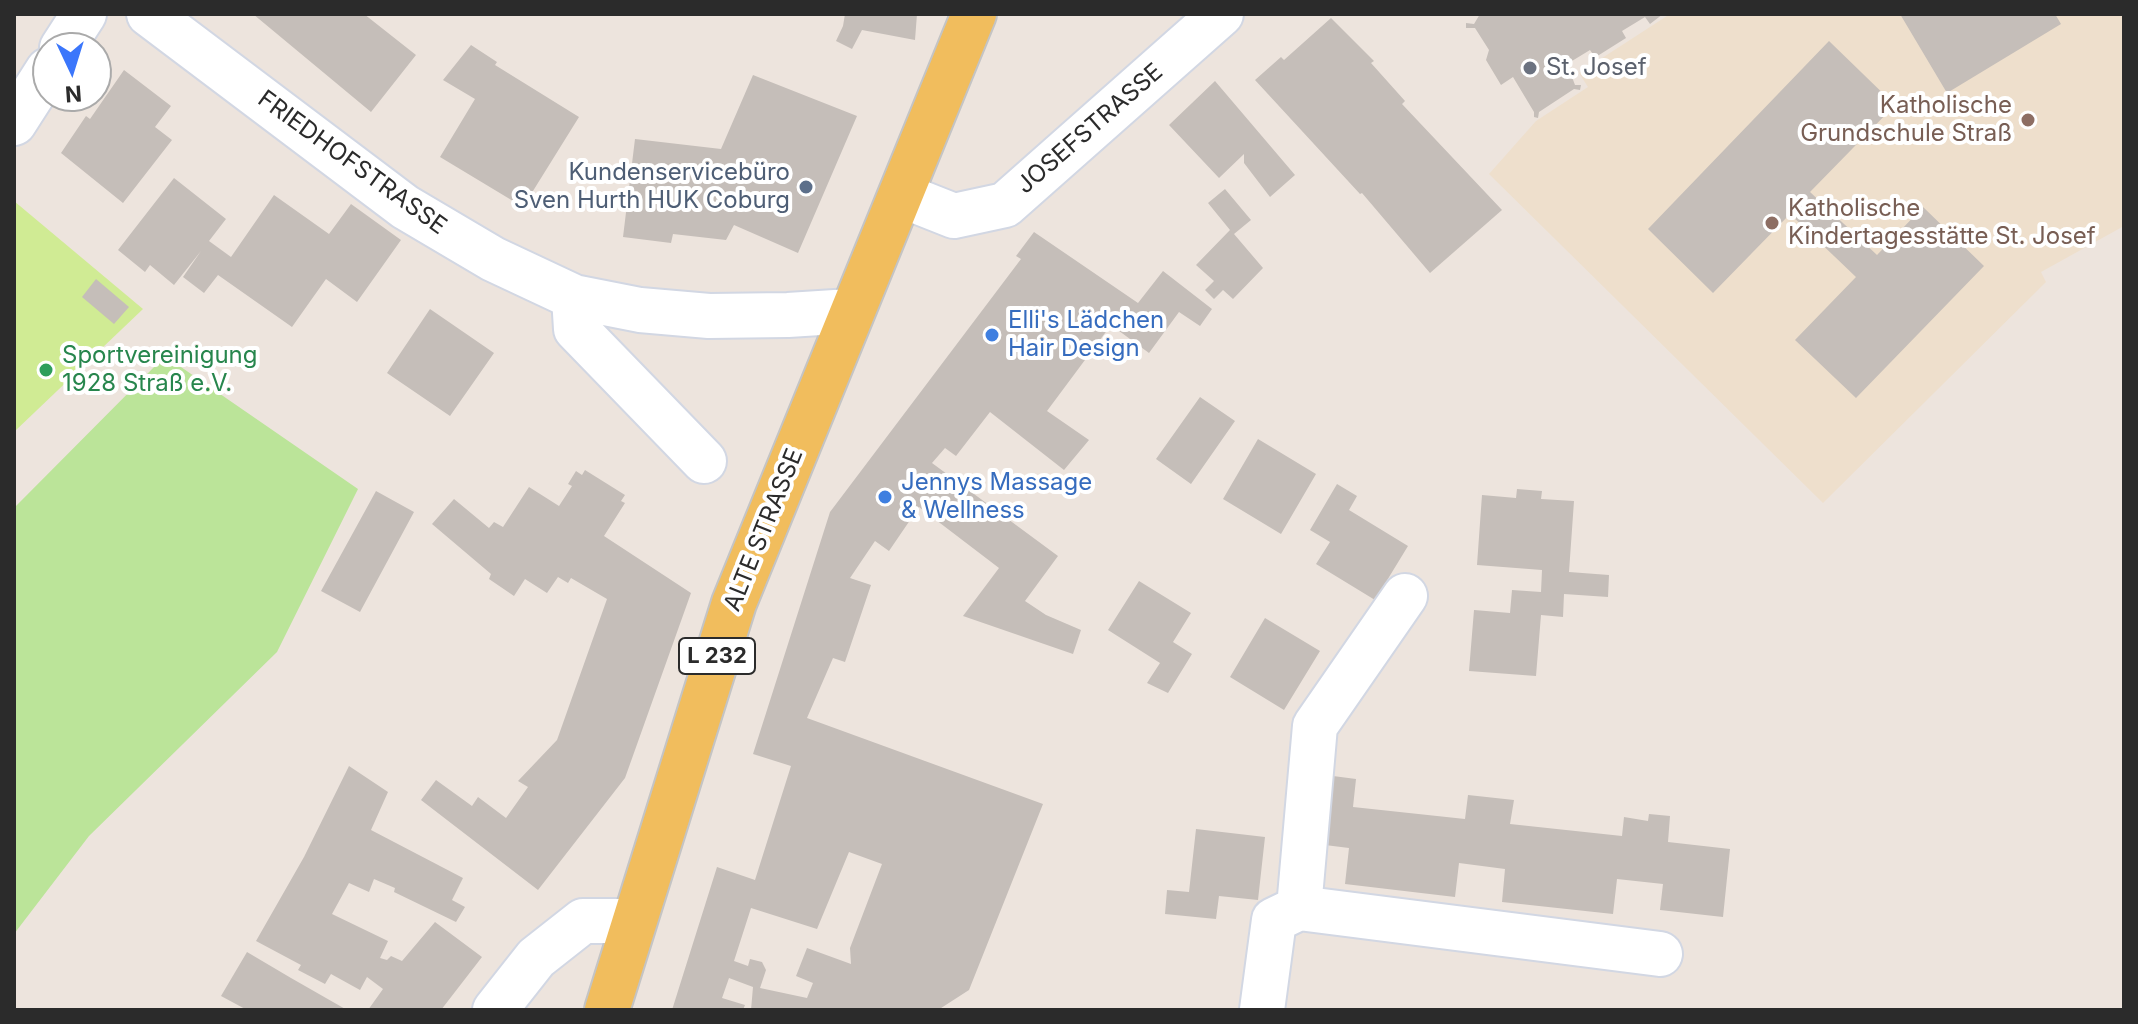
<!DOCTYPE html>
<meta charset="utf-8">
<style>
body{margin:0}
#map{position:relative;width:2138px;height:1024px;overflow:hidden;background:#ede4dd;font-family:Inter,sans-serif}
canvas{display:block}
.frame{position:absolute;inset:0;border:16px solid #2b2b2b;pointer-events:none}
.north{position:absolute;left:32px;top:32px;width:80px;height:80px;box-sizing:border-box;background:#fff;border:2px solid #aaa;border-radius:50%;rotate:176deg;font-size:22px;font-weight:700;line-height:32px;text-align:center;color:#2b2b2b}
.north::after{content:'';display:block;margin:auto;width:28px;height:36px;background:#3b76fb;clip-path:polygon(50% 0,100% 100%,50% 72%,0 100%)}
</style>
<div id="map">
<canvas width="2138" height="1024"></canvas>
<div class="frame"></div>
<div class="north">N</div>
</div>
<script>
const c = document.querySelector('canvas').getContext('2d');
c.lineJoin = 'round';
function paint(path, color) { c.fillStyle = color; c.fill(path, 'evenodd'); }
const shape = rows => new Path2D(rows.map(r => 'M' + r).join(''));
function stroke(path, color, width, dash) { c.strokeStyle = color; c.lineWidth = width; c.lineCap = dash ? 'butt' : 'round'; c.setLineDash(dash || []); c.stroke(path); }
function label(font, color, halo, rows, align = 'center') {
  c.font = font + ' Inter,sans-serif'; c.lineWidth = 8; c.setLineDash([]); c.textBaseline = 'middle'; c.strokeStyle = halo; c.fillStyle = color; for (const [text, x, y, turn = 0] of rows) {
    c.save(); c.translate(x, y); c.rotate((+turn || 0) * Math.PI / 180); c.textAlign = isNaN(turn) ? turn : align; if (halo) c.strokeText(text, 0, 0); c.fillText(text, 0, 0); c.restore();
  }
}
paint(shape([
 [1670,14,2124,14,2124,226,2041,272,2046,282,1823,503,1489,174,1536,121,1588,87,1579,73]
]), '#eedfcc');
paint(shape([
 [165,356,358,489,277,652,89,836,14,934,14,508]
]), '#bbe499');
paint(shape([
 [14,201,143,309,14,432]
]), '#d0eb94');
paint(shape([
 [253,14,364,14,416,55,371,112],
 [845,14,917,14,915,40,862,30,852,49,836,41,843,26],
 [1480,14,1663,14,1650,24,1645,17,1622,31,1626,38,1599,55,1595,57,1590,50,1567,64,1575,85,1581,85,1580,90,1574,89,1539,112,1538,118,1534,117,1534,112,1513,77,1501,85,1486,60,1489,50,1475,28,1466,28,1466,23,1474,24],
 [1900,14,2055,14,2061,24,1947,93],
 [1331,18,1374,61,1371,63,1405,101,1402,104,1502,210,1430,273,1362,193,1360,194,1255,80,1281,57,1284,60],
 [1829,41,1895,105,1810,192,1877,255,1923,207,1984,266,1856,398,1795,340,1856,277,1790,214,1713,293,1648,229],
 [471,45,497,62,495,65,579,117,523,207,440,157,475,99,443,80],
 [124,70,171,106,155,127,172,140,123,203,61,153,86,116,90,119],
 [753,75,857,116,798,253,734,225,726,240,673,234,671,243,623,237,635,139,721,149],
 [1215,81,1295,175,1270,197,1244,163,1244,154,1219,178,1169,125],
 [174,178,226,219,209,241,231,257,274,195,329,234,351,204,401,240,357,302,326,279,292,327,218,275,204,293,183,277,201,251,174,285,150,265,145,272,118,250],
 [1225,189,1251,220,1234,234,1263,268,1233,299,1223,290,1214,299,1205,290,1214,281,1196,265,1230,230,1208,203],
 [1034,232,1138,303,1163,271,1212,309,1200,326,1179,312,1149,353,1111,325,1047,411,1089,440,1064,470,990,412,956,456,945,448,932,463,1058,556,1025,601,1046,615,1081,630,1073,654,963,616,999,568,919,507,889,551,875,541,850,578,871,585,845,662,833,658,807,718,1043,804,969,990,938,1010,751,1010,753,987,729,978,722,998,745,1005,743,1010,672,1010,717,867,755,880,791,766,753,754,830,512,1021,259,1016,256],
 [849,852,882,864,850,948,851,964,807,948,796,976,813,983,807,998,760,988,766,970,762,962,750,959,748,966,734,961,751,908,817,929],
 [96,279,129,307,114,324,82,297],
 [430,309,494,353,450,416,387,373],
 [1200,397,1235,421,1191,484,1156,459],
 [1258,439,1316,474,1281,534,1223,499],
 [585,470,625,495,621,501,625,503,604,536,691,593,625,778,538,890,421,800,436,780,472,806,478,797,506,818,528,787,518,781,557,740,607,599,571,578,568,583,558,577,547,593,525,579,514,596,489,579,491,574,432,524,454,499,489,528,494,522,503,527,529,487,559,506,572,486,568,484,576,471,582,475],
 [1337,484,1357,496,1349,510,1408,546,1375,600,1316,564,1330,542,1310,530],
 [1517,489,1542,491,1541,499,1574,501,1569,572,1609,575,1608,597,1564,594,1563,617,1541,615,1536,676,1469,671,1474,610,1510,613,1512,590,1541,592,1542,570,1477,565,1482,495,1516,498],
 [376,491,414,512,360,612,321,591],
 [1139,581,1191,613,1173,642,1192,654,1168,693,1147,683,1160,663,1108,630],
 [1265,618,1320,651,1284,710,1230,677],
 [349,766,388,792,371,830,463,878,452,900,465,907,456,922,394,892,395,888,374,879,369,892,349,883,332,914,388,941,380,958,387,960,391,956,402,961,435,922,482,957,441,1010,368,1010,383,989,367,977,360,990,331,974,325,984,298,970,301,965,256,941,304,857],
 [1333,776,1356,779,1353,807,1465,819,1468,795,1514,800,1510,824,1622,836,1624,817,1648,821,1649,814,1670,816,1668,842,1730,849,1723,917,1660,910,1663,884,1617,879,1613,914,1502,902,1505,869,1459,863,1455,897,1345,884,1349,848,1325,845],
 [1196,829,1265,837,1258,900,1219,896,1216,919,1165,914,1167,890,1189,892],
 [247,952,291,978,347,1010,247,1010,221,996]
]), '#c5beb9');
const minor = shape([
 [149,14,405,207,493,259,574,297,640,310,709,316,788,315,851,311],
 [62,48,84,14],
 [14,123,48,70],
 [901,195,954,216,1005,205,1221,14],
 [574,297,576,329,704,461],
 [1299,908,1660,954],
 [495,1010,536,958,583,921,634,921],
 [1262,1010,1274,920,1299,908,1315,726,1405,596]
]);
const major = shape([
 [607,1010,734,603,974,14]
]);
stroke(minor, '#d2d7e3', 48);
stroke(major, '#c4c4c4', 48);
stroke(minor, '#fff', 44);
stroke(major, '#f1bd5d', 44);
for (const [x, y, r, color] of [
 [1530,68,8,"#6b7280"],
 [2028,120,8,"#8d6e63"],
 [806,187,8,"#5c6f8a"],
 [1772,223,8,"#8d6e63"],
 [992,335,8,"#3f7fe0"],
 [46,370,8,"#2e9e5b"],
 [885,497,8,"#3f7fe0"]
]) { const dot = new Path2D(); dot.arc(x, y, r, 0, 2 * Math.PI); c.fillStyle = color; c.fill(dot); stroke(dot, '#fff', 3); }
for (const [x, y, w] of [
 [717,656,76]
]) { const box = new Path2D(); box.roundRect(x - w / 2, y - 18, w, 36, 6); c.fillStyle = '#fff'; c.fill(box); stroke(box, '#2b2b2b', 2); }
label('bold 22px', '#2b2b2b', null, [
 ["L 232",717,656]
]);
label('24px', '#5b616d', '#fff', [
 ["St. Josef",1546,68]
], 'left');
label('24px', '#785e54', '#fff', [
 ["Katholische",2012,106],
 ["Grundschule Straß",2012,134],
 ["Katholische",1788,209,"left"],
 ["Kindertagesstätte St. Josef",1788,237,"left"]
], 'right');
label('24px', '#2b2b2b', '#fff', [
 ["JOSEFSTRASSE",1090,129,-41],
 ["FRIEDHOFSTRASSE",352,163,36],
 ["ALTE STRASSE",764,530,-68]
]);
label('24px', '#4e5e75', '#fff', [
 ["Kundenservicebüro",790,173],
 ["Sven Hurth HUK Coburg",790,201]
], 'right');
label('24px', '#366cbe', '#fff', [
 ["Elli's Lädchen",1008,321],
 ["Hair Design",1008,349],
 ["Jennys Massage",901,483],
 ["& Wellness",901,511]
], 'left');
label('24px', '#27864d', '#fff', [
 ["Sportvereinigung",62,356],
 ["1928 Straß e.V.",62,384]
], 'left');
</script>
